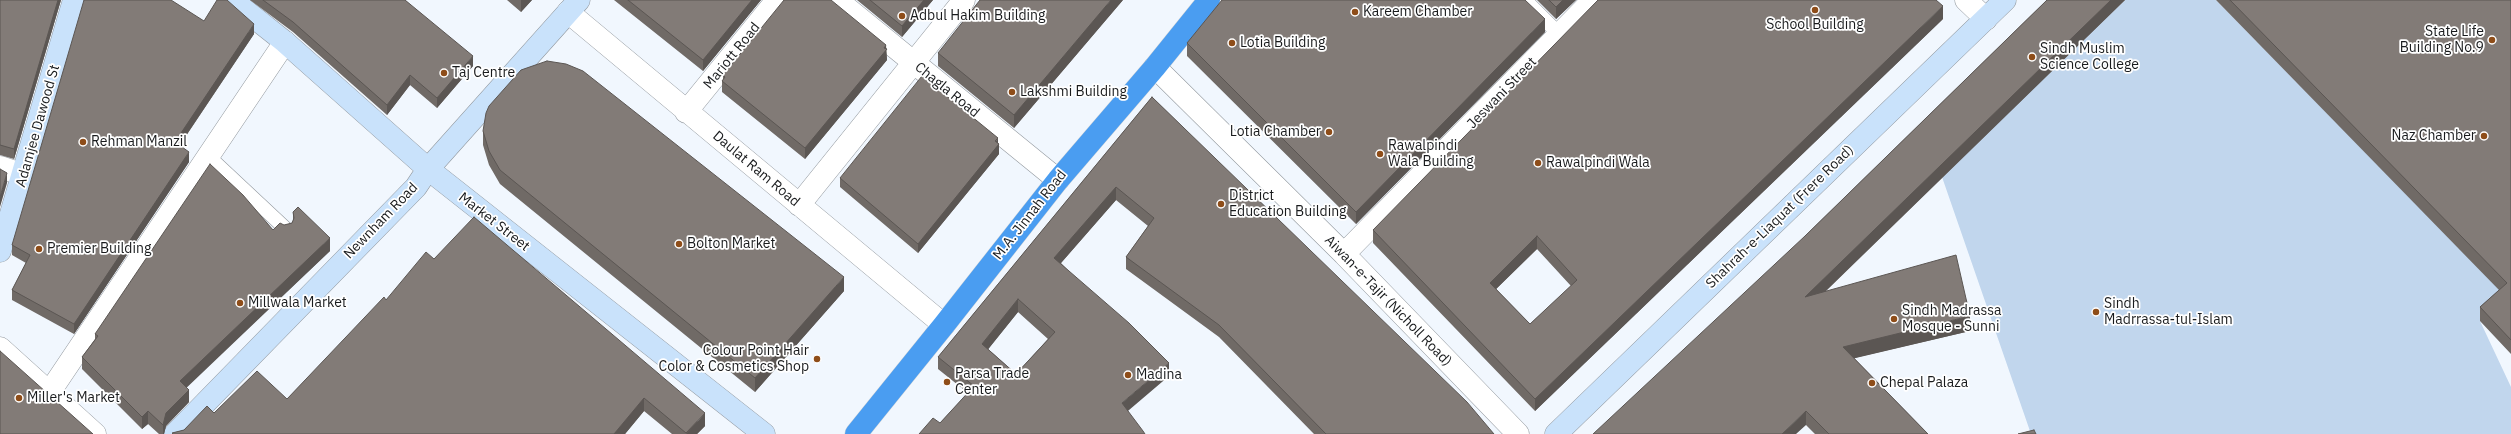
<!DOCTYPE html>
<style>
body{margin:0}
canvas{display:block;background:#f1f7fe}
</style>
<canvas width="2511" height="434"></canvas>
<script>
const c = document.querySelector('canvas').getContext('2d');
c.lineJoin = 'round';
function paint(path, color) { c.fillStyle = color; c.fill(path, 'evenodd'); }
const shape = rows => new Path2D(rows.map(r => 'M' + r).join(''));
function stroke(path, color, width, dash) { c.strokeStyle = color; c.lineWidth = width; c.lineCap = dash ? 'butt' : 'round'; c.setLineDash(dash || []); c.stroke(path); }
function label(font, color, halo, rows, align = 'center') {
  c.font = font + ' "IBM Plex Sans",sans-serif'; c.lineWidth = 3.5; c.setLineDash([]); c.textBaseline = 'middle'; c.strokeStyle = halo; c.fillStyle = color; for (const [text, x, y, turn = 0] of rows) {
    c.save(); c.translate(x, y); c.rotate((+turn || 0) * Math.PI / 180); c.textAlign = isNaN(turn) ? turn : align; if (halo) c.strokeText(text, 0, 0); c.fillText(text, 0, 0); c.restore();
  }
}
paint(shape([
 [2125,0,2216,0,2507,297,2480,321,2511,387,2511,434,2031,434,1942,177]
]), '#c1d6ed');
const lane = shape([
 [1525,0,1559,34],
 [208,156,286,229]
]);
const street = shape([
 [837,0,1058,180],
 [1966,0,1986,19],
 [568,12,944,325],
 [1155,67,1344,254,1518,434],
 [686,112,777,0],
 [0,167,24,175],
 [799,205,964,0],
 [1344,254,1593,0],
 [0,348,95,434],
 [49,393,285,42]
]);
const secondary = shape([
 [232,0,285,42,428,169,764,434],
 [0,251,74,0],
 [175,434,416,187,428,169,579,0],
 [1556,434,2005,0]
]);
const highway = shape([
 [856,434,944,325,1058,180,1155,67,1209,0]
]);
stroke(lane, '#92989e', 15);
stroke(street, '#92989e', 23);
stroke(secondary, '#92989e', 23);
stroke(highway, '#d6d6d6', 23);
stroke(lane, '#fff', 14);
stroke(street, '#fff', 22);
stroke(secondary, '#c9e2fb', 22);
stroke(highway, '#4a9df1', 22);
paint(shape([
 [0,0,61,0,14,159,0,155],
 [250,0,405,0,473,66,437,108,410,85,387,115,293,32],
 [507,0,532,0,521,12],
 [614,0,761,0,703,71],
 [857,0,933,0,902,37],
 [1123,0,1014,128,938,66,938,53],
 [1537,0,1576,0,1556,19],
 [2047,0,2125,0,1826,291,1970,331,1854,358,1928,434,1815,434,1806,425,1805,236],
 [2216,0,2511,0,2511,354,2480,321,2480,307,2499,290],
 [1943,19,1535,411,1373,243,1373,230],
 [1537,249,1571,286,1530,324,1496,289],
 [204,21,254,34,180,145,189,162,74,334,12,300,12,290,26,263,12,255,12,245],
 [1545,32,1356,224,1187,56,1187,43],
 [886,49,887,60,805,159,722,92,722,81,723,80,723,75],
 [1152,97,1494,434,1314,434,1219,337,1126,269,1126,257,1148,226,1116,200,1061,263,1169,376,940,423,968,393,938,369,938,357],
 [1018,312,1048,339,1016,374,988,349],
 [483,131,844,291,755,392,500,184,489,165,483,145],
 [998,144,999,154,918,253,840,187,840,178],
 [293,212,330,251,186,387,189,402,166,426,164,434,159,434,148,424,142,429,82,369,82,357,95,339,95,334,273,230,292,223,293,221],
 [434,259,705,426,697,434,672,434,644,411,625,434,172,434,172,433,184,430,214,413,287,399,386,300]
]), '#706a66');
paint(shape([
 [58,0,61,0,14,159,14,149],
 [521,0,532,0,521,12],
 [752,0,761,0,703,71,703,60],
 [924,0,933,0,902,37,902,26],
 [1111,0,1123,0,1014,128,1014,115],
 [1563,0,1576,0,1556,19,1556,7],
 [2111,0,2125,0,1805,311,1805,297],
 [1943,6,1943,19,1535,411,1535,399],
 [1545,19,1545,32,1356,224,1356,212],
 [254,24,254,34,175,152,175,142],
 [886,45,887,60,805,159,805,148],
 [473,56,473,66,437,108,437,98],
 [410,75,410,85,387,115,387,105],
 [998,138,998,145,999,144,999,154,918,253,918,244],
 [189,152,189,162,74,334,74,324],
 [7,173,7,183,0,207,0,197],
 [1116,187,1116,200,1054,271,1054,258],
 [1537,236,1537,249,1490,295,1490,283],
 [330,238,330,251,180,394,180,381],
 [844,277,844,291,755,392,755,378],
 [1018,299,1018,312,982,357,982,344],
 [1970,316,1970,331,1843,361,1843,347],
 [1169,363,1169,376,1122,416,1122,403],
 [189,390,189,402,166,426,164,434,163,434,163,425,166,413],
 [644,398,644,411,625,434,614,434],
 [148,411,148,424,142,429,142,417],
 [1806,411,1806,425,1796,434,1782,434],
 [705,413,705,426,697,434,686,434]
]), '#5b5653');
const building = shape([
 [0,0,58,0,14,149,0,145,0,0],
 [84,0,171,0,204,21,217,0,227,0,254,24,175,142,189,152,74,324,12,290,30,255,12,245,84,0],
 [263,0,405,0,473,56,437,98,410,75,387,105,293,22,263,0],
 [628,0,752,0,703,60,628,0],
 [784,0,831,0,886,45,884,48,887,49,805,148,722,81,725,77,723,75,784,0],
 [870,0,924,0,902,26,870,0],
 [980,0,1111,0,1014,115,938,53,980,0],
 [1222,0,1525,0,1545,19,1356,212,1187,43,1222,0],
 [1549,0,1563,0,1556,7,1549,0],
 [1598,0,1936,0,1943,6,1535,399,1373,230,1598,0],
 [1537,236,1577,280,1530,324,1490,283,1537,236],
 [2047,0,2111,0,1805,297,1956,255,1970,316,1843,347,1928,434,1829,434,1806,411,1782,434,1593,434,1805,236,2047,0],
 [2230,0,2511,0,2511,340,2480,307,2507,283,2230,0],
 [547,61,566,64,583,71,844,277,755,378,500,170,489,151,483,131,486,113,489,106,521,70,547,61],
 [922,76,998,138,995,141,999,144,918,244,840,178,922,76],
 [1152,97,1467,402,1494,434,1326,434,1219,325,1126,257,1154,218,1116,187,1054,258,1129,323,1169,363,1122,403,1143,431,1145,434,919,434,933,418,940,423,974,386,938,357,1152,97],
 [1018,299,1055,332,1016,374,982,344,1018,299],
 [210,164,243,195,273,230,280,223,284,225,292,223,294,218,293,212,298,207,330,238,180,381,189,390,166,413,163,425,148,411,142,417,82,357,98,336,95,334,210,164],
 [0,169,7,173,0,197,0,169],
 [474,217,705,413,686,433,644,398,614,434,173,434,172,433,184,430,207,406,214,413,257,371,287,399,384,297,386,300,426,252,434,259,474,217],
 [0,351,93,434,0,434,0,351],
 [2034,430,2036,434,2018,434,2034,430]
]);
paint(building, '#827b77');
stroke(building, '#5b5653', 1);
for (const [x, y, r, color] of [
 [1815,10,4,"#8e4d19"],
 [1355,12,4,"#8e4d19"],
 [902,16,4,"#8e4d19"],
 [2492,40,4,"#8e4d19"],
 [1232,43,4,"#8e4d19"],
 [2032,57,4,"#8e4d19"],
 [444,73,4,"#8e4d19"],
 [1012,92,4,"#8e4d19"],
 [1329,132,4,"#8e4d19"],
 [2484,136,4,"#8e4d19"],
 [83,142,4,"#8e4d19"],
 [1380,154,4,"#8e4d19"],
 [1538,163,4,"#8e4d19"],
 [1221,204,4,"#8e4d19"],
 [679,244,4,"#8e4d19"],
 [39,249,4,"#8e4d19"],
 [240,303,4,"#8e4d19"],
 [2096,312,4,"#8e4d19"],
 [1894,319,4,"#8e4d19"],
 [817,359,4,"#8e4d19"],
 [1128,375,4,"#8e4d19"],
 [947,382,4,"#8e4d19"],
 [1872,383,4,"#8e4d19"],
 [19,398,4,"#8e4d19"]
]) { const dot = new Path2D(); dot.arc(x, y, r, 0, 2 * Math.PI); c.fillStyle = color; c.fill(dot); stroke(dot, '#fff', 1.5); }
label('14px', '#191b1d', '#fff', [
 ["Kareem Chamber",1363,12],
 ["Adbul Hakim Building",910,16],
 ["School Building",1815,25,"center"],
 ["State Life",2484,32,"right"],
 ["Building No.9",2484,48,"right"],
 ["Lotia Building",1240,43],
 ["Sindh Muslim",2040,49],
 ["Science College",2040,65],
 ["Taj Centre",452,73],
 ["Lakshmi Building",1020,92],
 ["Lotia Chamber",1321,132,"right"],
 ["Naz Chamber",2476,136,"right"],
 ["Rehman Manzil",91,142],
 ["Rawalpindi",1388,146],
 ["Wala Building",1388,162],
 ["Rawalpindi Wala",1546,163],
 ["District",1229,196],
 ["Education Building",1229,212],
 ["Bolton Market",687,244],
 ["Premier Building",47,249],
 ["Millwala Market",248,303],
 ["Sindh",2104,304],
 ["Madrrassa-tul-Islam",2104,320],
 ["Sindh Madrassa",1902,311],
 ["Mosque - Sunni",1902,327],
 ["Colour Point Hair",809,351,"right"],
 ["Color & Cosmetics Shop",809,367,"right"],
 ["Parsa Trade",955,374],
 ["Center",955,390],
 ["Madina",1136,375],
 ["Chepal Palaza",1880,383],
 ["Miller's Market",27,398]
], 'left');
label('14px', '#191b1d', '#fff', [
 ["Mariott Road",732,56,-51],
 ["Chagla Road",947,90,39],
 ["Jeswani Street",1502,93,-46],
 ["Adamjee Dawood St",38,126,-74],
 ["Daulat Ram Road",756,169,40],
 ["M.A. Jinnah Road",1030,215,-52],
 ["Shahrah-e-Liaquat (Frere Road)",1780,217,-44],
 ["Newnham Road",381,221,-46],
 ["Market Street",494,222,38],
 ["Aiwan-e-Tajir (Nicholl Road)",1388,301,46]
]);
</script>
